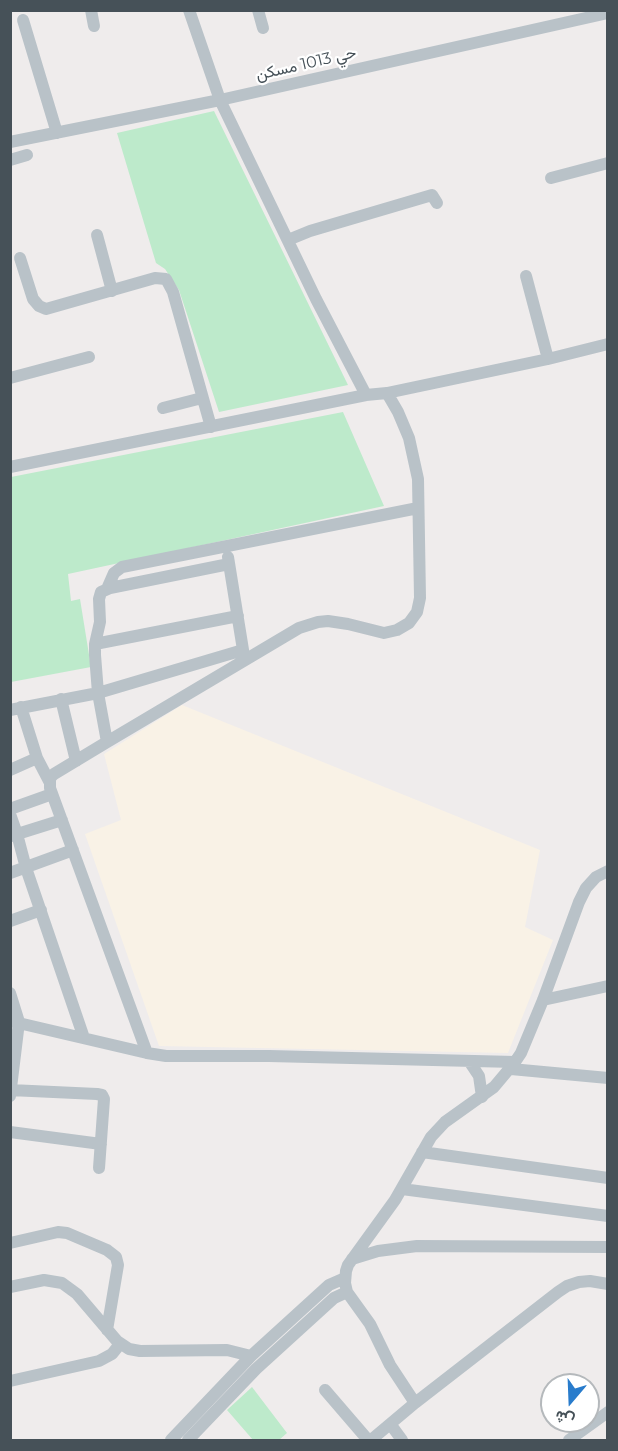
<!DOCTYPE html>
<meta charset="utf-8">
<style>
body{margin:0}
#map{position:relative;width:618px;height:1451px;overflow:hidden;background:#efecec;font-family:Montserrat,Vazirmatn,sans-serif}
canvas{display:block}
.frame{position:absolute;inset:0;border:12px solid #465158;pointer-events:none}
.north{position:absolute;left:540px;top:1373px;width:60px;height:60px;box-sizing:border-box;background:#fff;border:2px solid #b5b9bc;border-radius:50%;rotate:199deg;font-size:16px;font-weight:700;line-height:24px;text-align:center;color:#465158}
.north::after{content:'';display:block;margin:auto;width:21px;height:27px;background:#297ccc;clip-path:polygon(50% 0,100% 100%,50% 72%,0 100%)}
</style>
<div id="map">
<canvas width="618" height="1451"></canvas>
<div class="frame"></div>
<div class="north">ش</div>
</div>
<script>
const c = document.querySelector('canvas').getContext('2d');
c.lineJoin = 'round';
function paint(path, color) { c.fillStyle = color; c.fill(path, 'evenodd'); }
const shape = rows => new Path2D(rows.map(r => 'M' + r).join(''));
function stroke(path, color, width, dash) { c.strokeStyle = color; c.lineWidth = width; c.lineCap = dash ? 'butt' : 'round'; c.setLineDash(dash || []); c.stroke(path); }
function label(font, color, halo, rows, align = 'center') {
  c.font = font + ' Montserrat,Vazirmatn,sans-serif'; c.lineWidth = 4.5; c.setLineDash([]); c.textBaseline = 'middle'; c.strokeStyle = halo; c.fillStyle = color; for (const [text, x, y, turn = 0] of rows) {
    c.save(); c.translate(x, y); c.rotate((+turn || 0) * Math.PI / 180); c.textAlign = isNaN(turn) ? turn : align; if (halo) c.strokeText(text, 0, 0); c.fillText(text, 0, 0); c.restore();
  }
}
paint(shape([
 [182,705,540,850,525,927,553,940,508,1053,159,1046,85,834,121,820,104,754]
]), '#f9f2e6');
paint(shape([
 [214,111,348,385,219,412,179,290,165,269,156,263,117,133],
 [343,412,384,506,68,574,71,601,80,599,91,667,11,682,11,477],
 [252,1387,287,1433,279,1440,253,1440,227,1410]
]), '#bdeacb');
stroke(shape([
 [91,10,94,26],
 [189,10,220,100,316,299,366,395],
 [258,10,263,28],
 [23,20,57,133],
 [10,142,220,100,608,13],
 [10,160,27,155],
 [551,178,608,163],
 [97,235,112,291],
 [288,240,310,231,432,195,437,203],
 [20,258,33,299,39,306,46,309,155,278,166,279,173,292,211,427],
 [526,276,548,359],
 [10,378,89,357],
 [163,408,202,398],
 [10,467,366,395,387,393,548,359,608,344],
 [228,557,244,656],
 [107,589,114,573,122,567,418,508],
 [95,644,238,616],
 [61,699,76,761],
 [21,707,37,758,49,781],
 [10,710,98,693,243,650],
 [107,742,98,693,95,655,95,644,100,622,99,599,101,592,110,588,229,564],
 [10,770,37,758],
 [10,809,52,794],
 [10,814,17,834,26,868,84,1038],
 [11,836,62,820],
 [10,873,73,850],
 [10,921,41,910],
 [10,993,19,1022,10,1096],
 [543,1000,608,986],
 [10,1021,147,1053,166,1056,269,1056,515,1062],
 [147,1053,50,788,50,778,54,774,107,742,299,628,318,622,328,621,348,624,384,633,397,630,409,623,417,612,420,598,418,479,409,438,398,412,387,393],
 [469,1061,479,1076,482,1097],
 [511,1069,608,1078],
 [10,1090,97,1094,102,1095,104,1099,99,1168],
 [10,1132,101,1144],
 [422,1152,608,1178],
 [402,1189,608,1216],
 [10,1243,58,1232,67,1233,107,1250,116,1257,118,1265,107,1330],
 [352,1259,378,1251,417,1246,608,1247],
 [10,1287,44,1280,62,1283,77,1294,117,1341,129,1349,140,1351,227,1350,251,1356],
 [10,1381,99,1361,112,1354,120,1344],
 [325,1390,368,1440],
 [415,1403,390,1365,370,1324,347,1292,345,1283,346,1271,348,1265,395,1200,431,1137,445,1122,494,1087,515,1062,521,1053,543,1000,579,902,586,888,596,877,608,871],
 [391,1425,402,1440],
 [171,1440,251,1356,329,1285,345,1278],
 [188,1440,256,1369,334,1298,347,1292],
 [371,1440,415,1403,558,1292,567,1286,579,1282,590,1281,608,1284],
 [569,1440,608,1412]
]), '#b9c2c8', 12);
label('16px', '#465158', '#fff', [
 ["حي 1013 مسكن",306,64,-13]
]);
</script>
